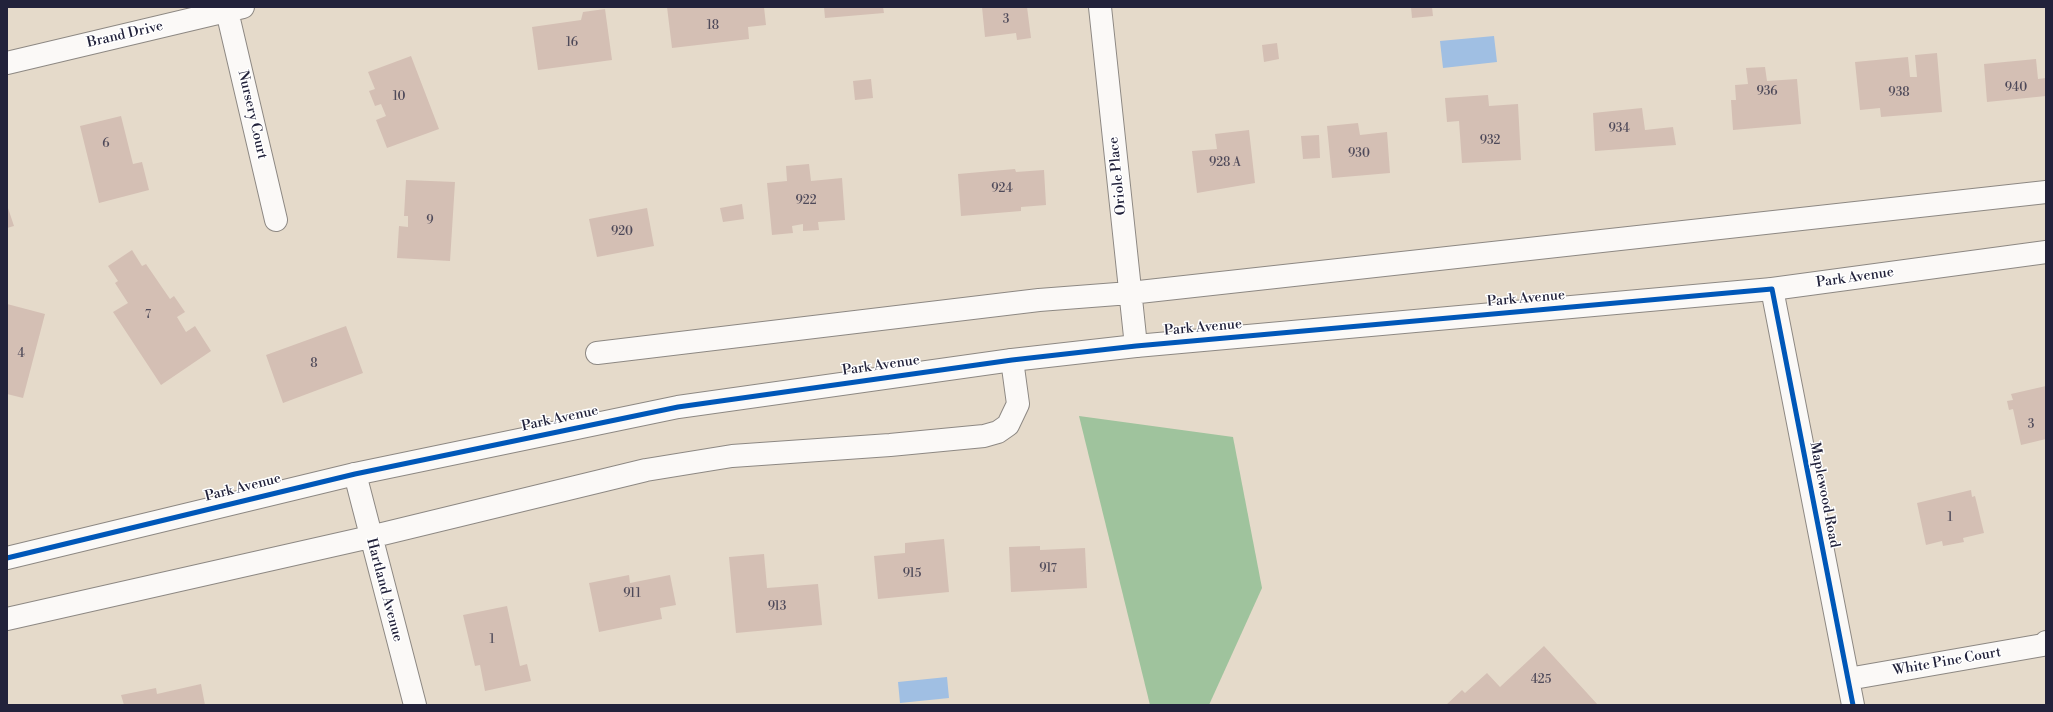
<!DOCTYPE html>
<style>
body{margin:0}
#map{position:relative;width:2053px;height:712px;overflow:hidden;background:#e5daca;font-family:"Libre Bodoni",serif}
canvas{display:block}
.frame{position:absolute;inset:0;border:8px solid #22223b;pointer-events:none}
</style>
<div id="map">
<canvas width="2053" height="712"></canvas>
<div class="frame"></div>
</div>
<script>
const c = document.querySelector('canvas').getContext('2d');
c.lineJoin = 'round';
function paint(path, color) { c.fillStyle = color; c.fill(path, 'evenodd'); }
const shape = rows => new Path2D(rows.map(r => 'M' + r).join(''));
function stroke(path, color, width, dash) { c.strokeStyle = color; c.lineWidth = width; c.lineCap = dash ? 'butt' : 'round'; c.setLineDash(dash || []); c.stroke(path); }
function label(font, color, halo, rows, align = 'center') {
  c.font = font + ' "Libre Bodoni",serif'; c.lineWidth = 3; c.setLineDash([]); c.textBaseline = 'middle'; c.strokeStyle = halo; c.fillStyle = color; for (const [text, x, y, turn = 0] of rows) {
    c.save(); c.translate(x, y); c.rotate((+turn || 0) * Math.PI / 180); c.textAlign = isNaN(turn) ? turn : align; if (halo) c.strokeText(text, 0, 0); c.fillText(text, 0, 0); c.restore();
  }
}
paint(shape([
 [1079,416,1233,437,1262,588,1209,705,1150,705]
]), '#9fc39d');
paint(shape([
 [1494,36,1497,62,1443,68,1440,41],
 [947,677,949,698,900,703,898,682]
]), '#a0bfe3');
paint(shape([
 [667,7,764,7,766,25,748,27,749,39,672,48],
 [824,7,883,7,884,13,825,18],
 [982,7,1027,7,1031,38,1017,40,1016,33,985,37],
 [1411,7,1432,7,1433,16,1412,18],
 [605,9,612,60,538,70,532,27,581,20,583,12],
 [1277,43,1279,59,1264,62,1262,45],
 [1937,53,1942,112,1881,117,1880,108,1860,110,1855,62,1908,57,1910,77,1917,77,1915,55],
 [411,56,439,129,387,148,376,120,386,116,381,104,375,106,369,91,375,89,368,72],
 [2036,59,2038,79,2046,78,2046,96,1987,102,1984,64],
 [1765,67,1767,81,1797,79,1801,124,1733,130,1731,100,1736,100,1735,85,1748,84,1746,68],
 [871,79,873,98,855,100,853,81],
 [1488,95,1489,106,1518,104,1521,160,1462,163,1459,121,1447,122,1445,98],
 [1642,108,1645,130,1673,127,1676,145,1595,151,1593,113],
 [121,116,133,164,142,162,149,190,99,203,80,126],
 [1358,123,1360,135,1387,132,1390,173,1332,178,1327,126],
 [1249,130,1255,183,1197,193,1192,151,1217,149,1215,134],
 [1319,135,1320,158,1303,159,1301,136],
 [809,164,811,181,842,178,845,220,818,222,819,230,803,231,803,224,792,226,793,233,772,235,767,183,787,181,786,166],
 [1015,169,1016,172,1044,170,1046,205,1021,207,1021,211,961,216,958,174],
 [406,180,455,182,450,261,397,258,399,226,408,227,408,216,404,216],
 [742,204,744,219,723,222,720,208],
 [7,205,14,226,7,228],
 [647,208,654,246,597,257,589,219],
 [132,250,142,266,146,264,170,299,174,296,185,312,177,317,186,332,195,326,211,351,161,385,113,312,128,303,115,283,118,281,108,266],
 [7,304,45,314,23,398,7,394],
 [346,326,363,373,283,403,266,355],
 [2046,386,2046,439,2021,445,2013,409,2009,410,2007,401,2013,400,2011,394],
 [1971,490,1972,497,1975,496,1984,533,1963,538,1964,542,1943,546,1942,541,1926,545,1917,503],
 [944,539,949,592,878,599,874,556,905,553,905,543],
 [1040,546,1040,550,1085,548,1087,588,1011,592,1009,547],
 [764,554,767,588,818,584,822,625,736,633,729,557],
 [629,575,630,583,670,575,676,605,660,608,662,619,599,632,589,583],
 [507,606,520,666,527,664,531,681,485,691,480,665,475,666,463,615],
 [1544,646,1598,705,1446,705,1462,690,1465,693,1487,673,1500,687],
 [201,684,205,705,124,705,121,695,156,688,157,694]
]), '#d4bfb4');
const minor = shape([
 [1100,7,1136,346],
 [227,11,276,220],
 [7,63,243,7],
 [1772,289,1853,705],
 [597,353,1039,300,1130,293,2046,192],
 [355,474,415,705],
 [7,619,370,537,646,470,732,456,890,445,984,436,998,432,1008,425,1018,404,1012,360],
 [1848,679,2043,645,2046,642]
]);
const major = shape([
 [7,558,355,474,678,407,1012,360,1136,346,1772,289,2046,252]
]);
stroke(minor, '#8d8883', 24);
stroke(major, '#8d8883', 24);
stroke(minor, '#fbf9f7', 22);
stroke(major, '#fbf9f7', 22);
stroke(shape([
 [7,558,355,474,678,407,1012,360,1136,346,1772,289,1853,705]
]), '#0057b8', 5);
label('12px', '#4e4959', null, [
 ["3",1006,20],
 ["18",713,26],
 ["16",572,43],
 ["940",2016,88],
 ["936",1767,92],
 ["938",1899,93],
 ["10",399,97],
 ["934",1619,129],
 ["932",1490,141],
 ["6",106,144],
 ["930",1359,154],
 ["928 A",1225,163],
 ["924",1002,189],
 ["922",806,201],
 ["9",430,221],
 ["920",622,232],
 ["7",148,315],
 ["4",21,354],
 ["8",314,364],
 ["3",2031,425],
 ["1",1950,518],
 ["917",1048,569],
 ["915",912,574],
 ["911",632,594],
 ["913",777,607],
 ["1",492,640],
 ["425",1541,680]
]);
label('14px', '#22223b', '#fff', [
 ["Brand Drive",125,35,-13],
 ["Nursery Court",252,115,77],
 ["Oriole Place",1118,176,-96],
 ["Park Avenue",1855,278,-8],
 ["Park Avenue",1526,299,-5],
 ["Park Avenue",1203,328,-5],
 ["Park Avenue",881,366,-8],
 ["Park Avenue",560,419,-12],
 ["Park Avenue",243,488,-14],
 ["Maplewood Road",1824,495,79],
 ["Hartland Avenue",384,590,75],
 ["White Pine Court",1947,662,-10]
]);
</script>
